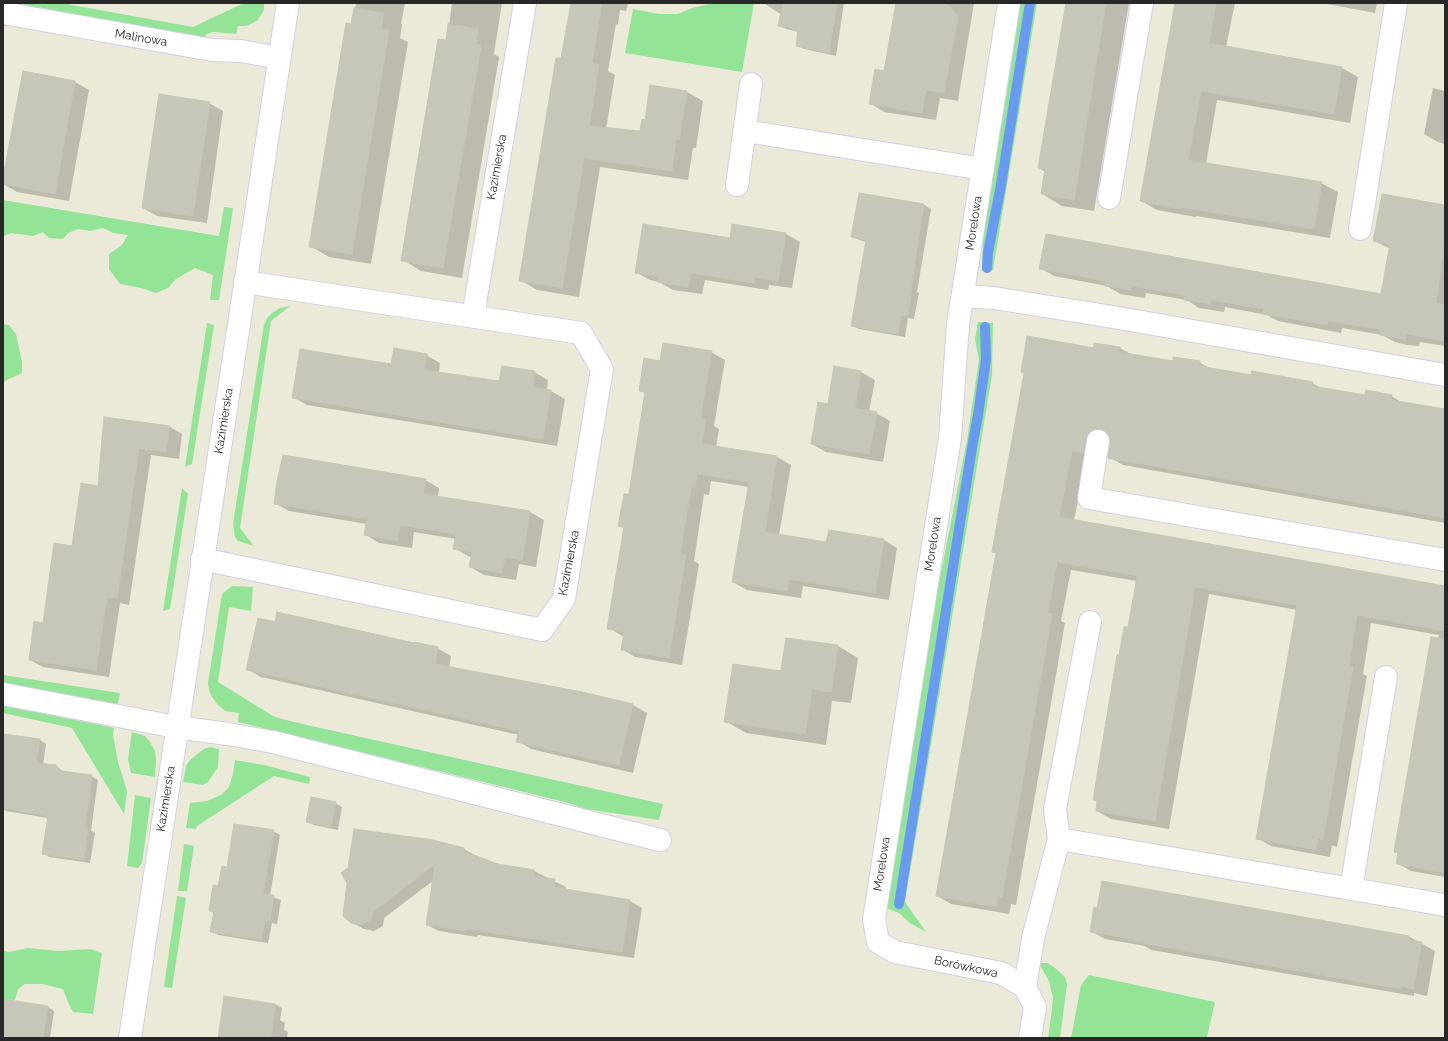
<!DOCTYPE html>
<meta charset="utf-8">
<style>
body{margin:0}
#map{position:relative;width:1448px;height:1041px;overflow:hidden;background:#ebead9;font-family:Raleway,sans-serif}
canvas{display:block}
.frame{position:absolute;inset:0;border:4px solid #282828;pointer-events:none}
</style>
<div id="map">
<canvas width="1448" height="1041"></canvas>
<div class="frame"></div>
</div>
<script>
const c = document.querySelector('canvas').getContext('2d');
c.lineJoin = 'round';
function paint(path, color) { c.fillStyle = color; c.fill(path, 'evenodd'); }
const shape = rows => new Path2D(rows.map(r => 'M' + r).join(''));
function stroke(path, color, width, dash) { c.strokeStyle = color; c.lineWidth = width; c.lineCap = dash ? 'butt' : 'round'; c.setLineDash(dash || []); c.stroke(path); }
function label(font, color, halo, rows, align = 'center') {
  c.font = font + ' Raleway,sans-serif'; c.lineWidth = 3.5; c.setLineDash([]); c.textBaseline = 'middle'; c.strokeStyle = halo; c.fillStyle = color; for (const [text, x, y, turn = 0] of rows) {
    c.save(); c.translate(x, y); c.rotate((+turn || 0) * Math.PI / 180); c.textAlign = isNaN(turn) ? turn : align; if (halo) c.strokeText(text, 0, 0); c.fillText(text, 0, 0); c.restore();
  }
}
paint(shape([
 [15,3,61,3,193,27,244,3,264,3,264,10,257,21,246,26,238,26,236,34,213,32,207,34,203,39,69,15,43,8],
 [714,3,754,3,742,72,625,53,633,9,659,14,678,14,692,8],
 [1019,3,1037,3,993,270,982,271,983,247,979,247],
 [3,200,219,236,224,207,233,208,219,300,210,300,213,275,195,268,176,279,168,288,156,293,141,288,120,284,109,269,109,254,122,245,128,235,113,233,103,228,91,231,78,229,68,233,63,239,49,238,43,232,33,236,11,233,3,236],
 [290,306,271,321,240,528,254,546,238,541,235,537,233,524,264,325,267,318,272,313,280,308],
 [978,322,993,323,992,375,905,902,926,932,910,923,899,913,886,908,930,629,967,440,979,360,975,339],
 [207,323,214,325,192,464,185,467],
 [3,324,9,325,16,334,22,362,22,373,3,382],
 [182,488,188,494,170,609,163,611],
 [232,586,253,587,251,611,229,607,218,682,273,716,278,718,307,725,663,804,659,820,586,809,565,802,238,722,239,713,225,711,218,705,212,697,209,690,208,683,221,600,223,593],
 [3,675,120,693,117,706,3,687],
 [3,705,114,728,113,735,118,762,127,791,124,814,72,728,3,713],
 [132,732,145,736,150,742,155,751,156,759,155,777,131,773,128,759],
 [210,747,219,749,218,767,208,782,203,785,183,782,186,766,190,760,204,749],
 [235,760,264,765,310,777,309,784,274,776,197,826,196,829,186,828,190,803,207,801,221,795,229,787,233,774],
 [135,795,151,798,142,863,138,868,127,866],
 [184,844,194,846,187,891,178,891],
 [177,896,186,898,172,988,164,987],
 [28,948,58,951,90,949,102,953,93,1014,73,1012,68,1002,63,989,42,984,25,984,18,989,15,1000,4,999,3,1006,3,951,9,952],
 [1040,963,1047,963,1054,967,1065,977,1067,984,1060,1038,1048,1038,1051,1017,1053,998,1049,981,1041,967],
 [1089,975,1215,1002,1207,1037,1208,1038,1071,1038,1081,985]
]), '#93e496');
paint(shape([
 [356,3,405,3,401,24,402,25,400,38,408,42,371,264,329,257,310,246],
 [452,3,502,3,494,54,499,57,462,278,421,271,403,260,447,41],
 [572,3,628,3,626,11,620,10,618,25,616,24,608,71,615,75,606,129,641,132,646,121,687,92,703,101,696,148,693,148,688,180,600,167,579,297,537,290,520,280],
 [768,3,844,3,836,56,804,49,797,45,799,32,786,29,779,25,782,15,765,4],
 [897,3,974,3,958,101,940,98,936,120,884,112,870,103,885,72],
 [1066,3,1129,3,1094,211,1062,206,1042,194,1045,172,1039,168],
 [1176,3,1235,3,1226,47,1342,68,1358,77,1350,123,1217,100,1206,164,1321,183,1338,192,1330,238,1196,216,1196,217,1157,210,1141,201],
 [1322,3,1377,3,1375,13],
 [23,72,75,82,89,90,69,201,17,192,3,184],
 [1433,88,1445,91,1445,144,1438,142,1424,134],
 [209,103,223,111,207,223,157,216,143,208],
 [860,194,924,205,931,209,917,292,919,293,914,319,908,318,905,337,859,329,852,326,866,242,859,240,852,237],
 [1445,206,1445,346,1420,342,1419,346,1407,345,1395,342,1382,335,1342,328,1341,333,1278,321,1267,315,1225,307,1224,312,1199,308,1187,300,1146,293,1145,298,1120,294,1107,286,1054,276,1040,268,1382,295,1391,249,1374,241],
 [786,234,800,242,792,288,769,285,768,290,705,280,702,294,673,290,659,282,650,280,636,272,731,239],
 [1095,344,1120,348,1132,355,1174,362,1199,362,1211,369,1252,377,1312,383,1323,389,1366,396,1391,396,1403,403,1445,410,1445,523,1123,465,1109,457,1111,437,1107,437,1086,458,1074,521,1445,587,1445,877,1411,871,1397,863,1399,854,1395,852,1439,635,1371,623,1363,674,1367,676,1337,847,1332,845,1330,857,1271,846,1257,838,1297,610,1209,594,1169,829,1111,819,1097,811,1098,802,1094,799,1120,657,1129,628,1137,581,1071,570,1061,621,1065,623,1016,905,1011,904,1009,914,951,904,937,896],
 [711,352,725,360,714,426,719,429,716,447,777,457,791,465,779,535,827,543,884,540,897,548,889,600,803,586,801,598,747,590,733,582,749,487,711,481,709,495,704,494,694,561,699,564,682,665,635,657,622,649,624,637,609,628,625,529,620,526,629,496,646,394,640,390,661,362],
 [426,355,440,363,439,373,500,383,534,372,548,380,547,391,551,391,565,399,557,446,307,405,293,397],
 [835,367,861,372,875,380,869,412,876,413,890,421,883,462,826,452,812,444,828,405],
 [105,418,170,427,182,434,179,459,151,455,129,605,120,603,109,677,43,667,30,660,73,547,99,487],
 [425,480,439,488,438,497,530,512,544,520,536,567,519,564,516,580,484,575,470,567,472,557,468,556,454,548,456,539,414,532,412,548,379,543,366,535,367,524,289,511,275,503],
 [275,623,437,648,451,656,449,668,582,693,633,705,647,713,633,773,531,749,518,741,519,735,261,677,247,669],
 [838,646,858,658,851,703,832,701,826,745,746,733,725,721,782,672],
 [3,733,8,736,40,740,46,744,43,765,56,766,64,772,91,776,98,780,91,831,95,833,90,863,49,857,43,853,48,818,6,811,3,809],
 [335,803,342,807,338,830,314,825,307,821],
 [273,831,280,835,270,896,281,900,277,924,272,923,268,943,218,935,211,931,215,914,210,911,228,868],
 [433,841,464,849,476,856,475,857,497,865,534,871,566,887,566,890,630,901,642,908,634,958,478,935,477,937,439,931,427,925,434,880,384,918,383,926,374,931,364,929,351,922],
 [1091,931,1408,936,1435,951,1427,996,1414,993,1414,996,1151,950,1145,946,1105,939],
 [275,1004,282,1008,280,1020,285,1023,284,1030,288,1032,287,1038,219,1038],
 [48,1007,54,1011,50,1038,3,1038,3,1013]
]), '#0003');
stroke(shape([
 [987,268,988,252,1001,185,1030,3],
 [899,904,972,448,978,415,986,359,985,327]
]), '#689af1', 10);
const building = shape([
 [571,3,602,3,592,63,599,65,589,126,640,131,642,119,645,120,650,85,687,91,679,140,676,139,672,171,584,158,562,288,519,281,556,58,561,58,571,3],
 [783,3,837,3,829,53,796,46,798,30,778,26,783,3],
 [896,3,946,3,958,16,944,93,926,90,922,113,869,104,875,69,884,71,896,3],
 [1066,3,1106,3,1074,200,1041,194,1045,169,1038,168,1066,3],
 [1175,3,1216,3,1209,43,1342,67,1334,114,1201,91,1193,134,1188,160,1322,182,1314,229,1180,207,1180,209,1140,201,1175,3],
 [354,8,384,13,381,29,389,30,352,254,309,247,346,23,351,24,354,8],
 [448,24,478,29,476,44,481,46,443,268,401,261,438,39,446,40,448,24],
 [23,71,75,81,55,194,3,184,3,177,23,71],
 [159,94,210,102,193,216,142,208,159,94],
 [859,193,924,204,911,288,912,288,908,316,901,315,898,334,851,326,866,240,851,237,859,193],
 [1382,194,1445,205,1445,254,1443,254,1436,303,1445,305,1445,341,1406,334,1405,339,1392,337,1380,335,1380,329,1328,321,1327,325,1263,314,1264,309,1211,300,1210,304,1184,300,1185,295,1132,286,1131,290,1105,286,1106,281,1039,269,1046,234,1381,294,1390,244,1373,241,1382,194],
 [643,224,730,238,732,224,786,233,778,281,755,277,754,283,691,273,688,287,658,282,659,277,635,273,643,224],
 [1027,336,1094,348,1094,343,1120,347,1119,352,1173,361,1173,357,1187,359,1200,361,1199,366,1251,375,1252,371,1313,382,1312,386,1365,395,1366,390,1392,395,1391,400,1445,409,1445,518,1108,458,1110,443,1110,437,1106,432,1100,429,1093,430,1088,433,1086,439,1083,453,1072,451,1059,517,1445,586,1445,631,1357,615,1349,666,1353,667,1323,840,1318,838,1316,850,1256,839,1297,605,1195,587,1155,821,1096,811,1097,801,1093,800,1117,655,1119,655,1124,627,1128,627,1137,576,1057,562,1048,613,1052,614,1002,897,998,896,996,907,936,896,996,553,992,552,1024,373,1021,372,1027,336],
 [663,343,712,351,700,419,706,420,702,444,777,456,765,532,826,542,829,530,884,539,875,593,789,579,787,591,732,582,749,482,697,474,695,488,691,487,680,555,686,555,669,658,621,650,624,632,607,629,624,527,618,526,624,494,629,494,645,392,639,391,644,358,660,361,663,343],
 [394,348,427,354,424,370,499,381,502,366,535,371,532,387,551,390,543,439,292,398,300,349,391,364,394,348],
 [834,366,861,371,855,408,877,412,869,454,811,444,818,402,828,404,834,366],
 [104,417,170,426,166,452,139,448,117,598,107,597,96,670,29,660,34,621,43,623,54,543,72,546,81,483,98,486,104,417],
 [283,455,426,479,423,494,530,511,522,560,505,557,502,573,469,567,472,552,453,549,456,534,400,525,398,541,364,535,367,519,274,504,277,481,283,455],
 [277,612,414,643,414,642,438,647,435,664,582,692,633,704,619,765,516,742,519,731,246,670,258,618,275,622,277,612],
 [1431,637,1445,639,1445,873,1396,864,1398,853,1394,852,1431,637],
 [786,638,838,645,831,692,812,689,805,734,724,722,733,664,781,671,786,638],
 [3,734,40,739,36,763,56,765,61,771,92,775,85,828,88,828,84,860,42,854,48,816,3,808,3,734],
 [311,797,336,802,331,827,306,822,311,797],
 [234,824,274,830,263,894,274,895,270,921,265,920,262,940,210,932,214,912,209,911,213,885,218,886,222,866,227,867,234,824],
 [354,829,433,840,464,848,464,853,471,854,498,864,534,870,534,876,555,879,554,887,630,900,622,952,466,929,466,931,426,925,435,864,373,912,371,919,362,925,351,923,343,916,347,883,341,873,348,868,354,829],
 [1102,881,1409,936,1408,940,1422,942,1413,989,1401,986,1400,989,1136,942,1136,940,1090,932,1094,907,1097,908,1102,881],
 [224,996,275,1004,271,1038,218,1038,224,996],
 [3,999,48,1006,43,1038,3,1038,3,999]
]);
paint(building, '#c6c6b9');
stroke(building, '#c6c6b3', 1);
const minor = shape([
 [1009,3,958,324,950,438,874,919,878,942,895,952,1001,973,1025,987,1035,1007,1030,1038],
 [3,13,212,50,241,51,279,58],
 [745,131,983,169],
 [737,185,751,84],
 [1109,198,1142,3],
 [1360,229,1396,3],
 [963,296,994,298,1113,317,1445,375],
 [473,316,525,3],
 [1098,441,1089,498,1445,560],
 [202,559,542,630,564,599,602,369,581,333,245,282],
 [3,694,176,727,228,734,273,742,660,840],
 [1059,839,1445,905],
 [1351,889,1386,677],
 [1025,987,1033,938,1059,839,1055,809,1090,622],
 [130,1038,288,3]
]);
stroke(minor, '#d2cee2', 24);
stroke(minor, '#fff', 22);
label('12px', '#282828', '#fff', [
 ["Malinowa",141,38,10],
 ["Kazimierska",497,167,-80],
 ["Morelowa",974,223,-81],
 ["Kazimierska",224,421,-81],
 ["Morelowa",933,544,-81],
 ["Kazimierska",569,563,-79],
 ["Kazimierska",166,799,-81],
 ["Morelowa",882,864,-81],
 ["Borówkowa",966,967,12]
]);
</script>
